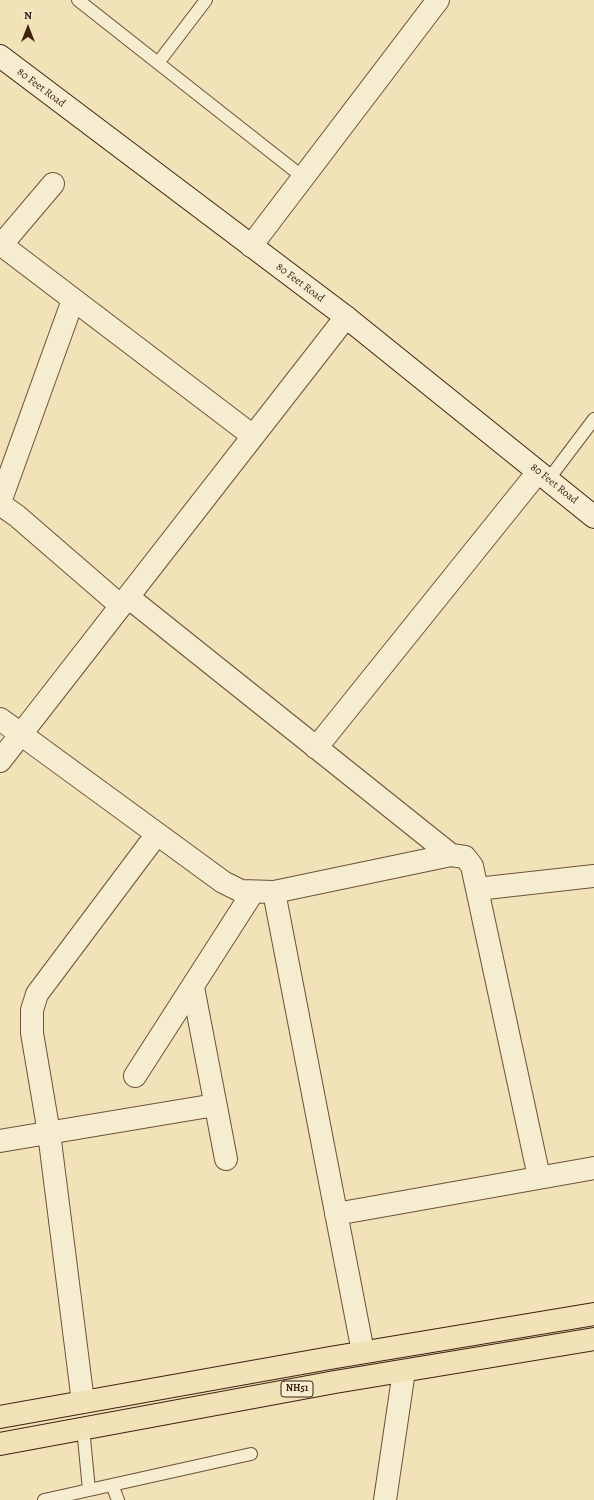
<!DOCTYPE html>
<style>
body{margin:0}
#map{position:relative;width:594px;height:1500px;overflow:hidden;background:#f1e2b7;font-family:Alegreya,serif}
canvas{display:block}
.north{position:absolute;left:8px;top:8px;width:40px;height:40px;-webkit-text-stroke:3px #f6ecd0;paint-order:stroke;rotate:0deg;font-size:11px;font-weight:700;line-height:16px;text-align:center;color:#3f2212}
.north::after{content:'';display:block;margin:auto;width:14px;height:18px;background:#3f2212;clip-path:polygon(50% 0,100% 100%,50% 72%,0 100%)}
</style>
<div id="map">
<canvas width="594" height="1500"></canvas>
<div class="north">N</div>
</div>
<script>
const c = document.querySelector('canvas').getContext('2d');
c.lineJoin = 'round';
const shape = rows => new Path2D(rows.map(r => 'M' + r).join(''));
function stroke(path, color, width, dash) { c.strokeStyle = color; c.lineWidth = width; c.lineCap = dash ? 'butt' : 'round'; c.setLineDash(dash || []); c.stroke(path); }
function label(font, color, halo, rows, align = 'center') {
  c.font = font + ' Alegreya,serif'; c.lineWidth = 4; c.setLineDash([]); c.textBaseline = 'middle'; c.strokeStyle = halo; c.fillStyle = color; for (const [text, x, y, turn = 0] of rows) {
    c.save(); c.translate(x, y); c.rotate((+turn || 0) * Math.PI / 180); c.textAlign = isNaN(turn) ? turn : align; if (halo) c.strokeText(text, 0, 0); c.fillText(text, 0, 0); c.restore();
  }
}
const lane = shape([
 [78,0,304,178],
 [158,63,206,0],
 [548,480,594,419],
 [83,1428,89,1490],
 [112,1485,118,1500],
 [44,1500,251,1454]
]);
const street = shape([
 [53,184,8,237,6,243,7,249,253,436],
 [251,246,438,0],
 [0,502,73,300],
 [0,504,17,516,121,606],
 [128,597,451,855],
 [0,719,223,882,241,891,274,892,451,855,465,857,472,866,539,1177],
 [316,748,538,472],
 [0,761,346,317],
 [477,889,594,876],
 [274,892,363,1352],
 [193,987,226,1159],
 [135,1076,253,892],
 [0,1141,215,1105],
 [336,1214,594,1168],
 [83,1402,49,1133,32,1033,32,1010,37,994,157,834],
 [385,1500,404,1371]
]);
const secondary = shape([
 [0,56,346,317,594,517]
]);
const highway = shape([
 [0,1417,330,1358,594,1314],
 [0,1444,335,1382,594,1339]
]);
stroke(lane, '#6c523b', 14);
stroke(street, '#6c523b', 24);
stroke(secondary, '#3f2212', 24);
stroke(highway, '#3f2212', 24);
stroke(lane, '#f6ecd0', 12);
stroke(street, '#f6ecd0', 22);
stroke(secondary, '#f6ecd0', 22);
stroke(highway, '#f1e2b7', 22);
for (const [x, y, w] of [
 [297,1389,32]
]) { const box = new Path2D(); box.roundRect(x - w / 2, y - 8, w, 16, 3); c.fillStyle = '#f6ecd0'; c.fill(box); stroke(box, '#3f2212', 1); }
label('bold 10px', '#3f2212', null, [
 ["NH51",297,1389]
]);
label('11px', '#3f2212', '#f6ecd0', [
 ["80 Feet Road",41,88,37],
 ["80 Feet Road",300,283,37],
 ["80 Feet Road",554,484,39]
]);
</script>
